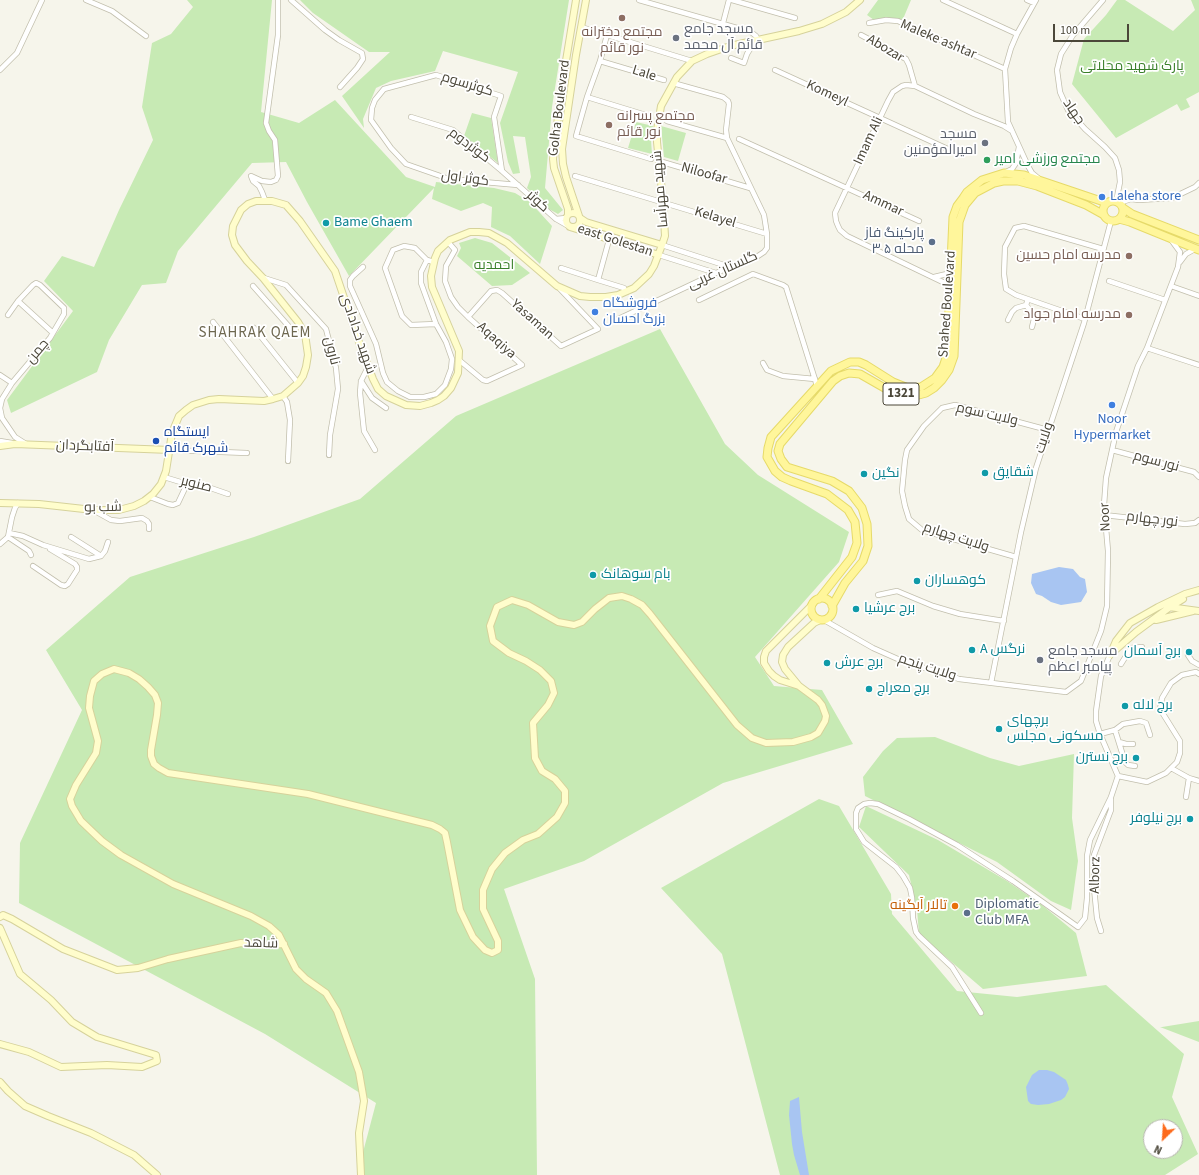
<!DOCTYPE html>
<meta charset="utf-8">
<style>
body{margin:0}
#map{position:relative;width:1199px;height:1175px;overflow:hidden;background:#f6f5eb;font-family:"Source Sans 3",sans-serif}
canvas{display:block}
.north{position:absolute;left:1143px;top:1119px;width:40px;height:40px;box-sizing:border-box;background:#fff;border:1px solid #b7b5b0;border-radius:50%;rotate:205deg;font-size:11px;font-weight:700;line-height:16px;text-align:center;color:#4b4739}
.north::after{content:'';display:block;margin:auto;width:14px;height:18px;background:#fd6a1b;clip-path:polygon(50% 0,100% 100%,50% 72%,0 100%)}
.scale{position:absolute;left:1053px;top:24px;width:76px;height:18px;box-sizing:border-box;border:2px solid #4b4739;border-top:0;padding-left:5px;font-size:12px;line-height:14px;white-space:nowrap;color:#4b4739;-webkit-text-stroke:3px #fff;paint-order:stroke}
</style>
<div id="map">
<canvas width="1199" height="1175"></canvas>
<div class="north">N</div>
<div class="scale">100 m</div>
</div>
<script>
const c = document.querySelector('canvas').getContext('2d');
c.lineJoin = 'round';
function paint(path, color) { c.fillStyle = color; c.fill(path, 'evenodd'); }
const shape = rows => new Path2D(rows.map(r => 'M' + r).join(''));
function stroke(path, color, width, dash) { c.strokeStyle = color; c.lineWidth = width; c.lineCap = dash ? 'butt' : 'round'; c.setLineDash(dash || []); c.stroke(path); }
function label(font, color, halo, rows, align = 'center') {
  c.font = font + ' "Source Sans 3",Cairo,sans-serif'; c.lineWidth = 3.5; c.setLineDash([]); c.textBaseline = 'middle'; c.strokeStyle = halo; c.fillStyle = color; for (const [text, x, y, turn = 0] of rows) {
    c.save(); c.translate(x, y); c.rotate((+turn || 0) * Math.PI / 180); c.textAlign = isNaN(turn) ? turn : align; if (halo) c.strokeText(text, 0, 0); c.fillText(text, 0, 0); c.restore();
  }
}
paint(shape([
 [187,0,272,0,261,112,299,123,335,100,406,177,435,187,436,182,494,188,515,193,530,202,552,226,540,264,510,236,491,227,492,207,483,203,461,211,432,199,434,188,349,276,307,202,286,162,252,163,178,251,166,283,142,285,109,340,97,372,11,413,7,400,73,311,44,281,62,256,94,267,119,210,153,140,142,107,152,43,171,34,193,7],
 [300,0,569,0,552,107,545,188,563,210,558,214,549,209,527,188,531,177,525,137,513,136,520,173,513,174,508,162,500,123,518,72,443,51,435,71,391,81,376,88,363,119,364,128,342,96,390,52,369,52,313,13],
 [878,0,911,0,903,19,874,20,867,15],
 [1117,0,1125,0,1173,31,1195,10,1191,0,1199,0,1199,92,1186,99,1190,107,1181,111,1177,104,1116,138,1072,84,1084,39,1106,15],
 [472,113,491,118,498,163,464,136],
 [636,122,653,126,651,140,652,154,628,148],
 [661,126,686,133,678,161,664,157],
 [475,238,492,243,530,273,512,285,492,286,457,256,461,248,459,243],
 [660,329,725,444,758,475,849,532,839,562,755,657,774,686,822,690,853,744,723,783,584,861,504,889,535,979,537,1175,357,1175,376,1103,265,1034,19,903,20,843,82,710,46,650,130,577,254,537,360,499,456,416],
 [935,737,990,758,1019,766,1074,754,1072,818,1078,861,1071,910,1051,901,997,862,865,796,863,777,883,751,897,738],
 [819,799,839,806,891,894,892,914,957,991,1017,997,1106,985,1184,1054,1172,1097,1198,1154,1165,1175,780,1175,722,954,661,888],
 [1151,1127,1175,1127,1175,1151,1151,1151],
 [866,806,938,840,1007,881,1042,905,1076,933,1087,976,983,989,919,934,917,909,909,875,859,827],
 [1199,1021,1199,1042,1160,1027,1162,1027]
]), '#c7eab4');
paint(shape([
 [1059,567,1073,569,1080,577,1085,579,1087,592,1081,602,1061,605,1051,602,1042,596,1036,594,1031,583,1032,574],
 [1039,1070,1047,1070,1054,1072,1066,1080,1068,1085,1069,1089,1065,1097,1061,1100,1049,1104,1038,1105,1031,1104,1028,1101,1026,1087,1032,1075],
 [799,1097,802,1132,809,1175,800,1175,794,1155,792,1144,789,1115,790,1101]
]), '#a8c5f2');
const street = shape([
 [86,0,112,11,146,36],
 [291,0,325,30,339,40,362,53,363,59,357,68,340,87],
 [639,0,751,32,756,36,758,40],
 [732,0,795,18],
 [943,0,1017,34],
 [1027,0,1034,3],
 [1036,0,1017,34,1011,48,1005,69,1008,122,1028,166,1032,173,1038,178],
 [1103,0,1073,35,1061,54,1057,70,1060,92,1068,110,1085,129,1105,147,1115,158,1119,170,1120,182,1116,202],
 [723,23,729,0],
 [869,23,886,20,898,21,1005,69],
 [581,27,692,61],
 [607,35,600,61,587,97,576,136,651,159],
 [861,35,906,59,909,65,915,86],
 [731,58,744,63,747,54,755,41],
 [600,61,664,80],
 [0,70,17,53,42,0],
 [775,70,950,150],
 [587,97,649,116],
 [411,117,453,130,502,171,556,219,570,227],
 [667,121,727,138],
 [739,139,919,221],
 [659,161,750,188],
 [502,171,494,117,501,96,436,75,384,89,375,100,372,108,371,120,391,148,406,164,449,179,518,185],
 [1006,172,1012,169,1016,163,1019,147],
 [575,176,767,234],
 [265,200,262,192,259,186,253,181,251,176,262,181,271,182,276,180,278,176,275,140,269,131,266,123,278,35,278,0],
 [1119,203,1131,199,1139,200,1172,198,1195,187,1199,183],
 [556,219,566,218],
 [609,240,598,280,624,288],
 [448,242,455,250,446,266,445,281,451,297,458,307,468,317],
 [662,245,730,267],
 [659,255,716,273],
 [427,260,415,248,404,246,393,250,385,268,402,316,411,325,436,324],
 [1180,262,1186,254,1195,249],
 [363,267,353,276,350,280,350,286,376,344,383,373,387,382,398,391,410,397,424,397,436,394,445,385,451,369,452,359,446,342,436,324,421,283,421,272,427,260,434,262],
 [561,268,598,280],
 [934,277,951,273],
 [264,278,286,285,326,329,336,368,338,389,330,435,329,455],
 [1109,281,1165,300],
 [253,286,292,330,300,326],
 [951,286,847,236,840,230,838,226,836,221,835,213,888,101,893,92,902,86,906,85,915,86,974,114,1004,126,1012,131],
 [1171,286,1199,296],
 [1028,299,1026,305,1033,314,1034,319,1032,327],
 [699,300,751,275,753,274,783,285,786,287,817,386],
 [18,301,33,285,36,283,40,285,64,308,64,314,50,338,12,383,2,399,0,408,2,418,15,437,26,444],
 [8,315,18,301,53,333],
 [1085,319,1016,295,1006,289,1004,274,1005,247,1015,228,1024,226,1103,249],
 [1008,320,1012,312,1016,308,1026,305],
 [614,321,716,273,758,256,764,252,767,248,767,234,764,215,727,138,726,130,729,104,728,101,723,97,673,83],
 [213,322,273,399],
 [254,328,298,383],
 [1147,348,1199,365],
 [459,360,483,380,487,381,522,365,468,317,491,291,497,290,502,293,561,346,598,329,560,289],
 [763,363,767,370,783,376,815,379],
 [368,367,361,381,360,393,364,431,375,450],
 [0,375,12,383],
 [361,381,372,398,386,408],
 [283,396,287,402,290,420,288,461],
 [0,441,12,443],
 [170,450,247,453],
 [1112,450,1194,472,1199,477],
 [164,477,187,484,202,485,228,494],
 [150,497,168,504,173,505,178,503,187,484],
 [93,510,111,520,120,521,142,518,147,521,149,524,149,529],
 [1104,515,1185,524,1195,523,1199,520],
 [9,533,23,536,43,545,89,559,101,556,105,551,108,542],
 [8,537,29,551,31,555],
 [71,537,101,556],
 [0,544,8,537,12,517,15,508,18,503],
 [1016,557,922,530,909,519,905,506,902,491,905,460,907,450,924,426,942,408,955,405,1048,430],
 [33,566,61,585,65,586,68,584,77,570,77,567,75,564,50,549],
 [878,595,897,591,933,606,960,614,1004,621],
 [824,620,873,648,900,660,959,679,1066,692,1081,681,1101,631,1107,606,1108,551,1104,505,1106,478,1116,432,1138,366,1147,348,1178,267,1180,252,1172,241],
 [1188,655,1192,661,1199,665],
 [1121,664,1131,648,1142,647],
 [991,683,1021,532,1036,468,1084,323,1111,221],
 [1115,730,1125,762,1128,765,1135,766],
 [1100,734,1115,730,1123,724,1140,721,1146,723,1150,735],
 [1119,742,1126,744,1133,744],
 [1171,768,1189,778,1186,797],
 [1118,776,1147,782,1166,773,1177,762,1180,753,1180,741,1160,709,1162,698,1171,683,1182,675,1196,672,1199,674],
 [1189,778,1199,781],
 [1101,931,1097,918,1094,888,1094,855,1111,810,1111,799],
 [981,1013,952,967,919,936,916,932,913,918,912,898,910,888,903,876,896,867,864,842,856,829,856,813,858,808,864,804,870,803,878,804,909,819,957,845,1013,881,1078,927,1085,918,1087,898,1087,856,1090,840,1111,797,1118,776,1100,734,1096,721,1096,711,1101,676,1110,655]
]);
const secondary = shape([
 '566 220a7 7 0 1 1 14 0a7 7 0 1 1-14 0Z',
 [568,214,568,209,554,168,553,159,561,91,576,0],
 [579,216,566,177,563,164,562,149,576,55,586,0],
 [580,218,586,222,662,245],
 [570,227,659,255],
 [0,446,15,444,170,450],
 [0,503,39,504,93,510,119,510,134,506,144,501,153,494,161,484,166,471,172,433,179,416,186,410,193,405,209,400,219,399,264,401,273,399,283,396,298,383,303,376,306,367,308,355,305,334,298,322,263,278,247,261,235,245,232,235,233,226,241,210,248,204,256,201,272,201,286,205,300,221,335,271,360,345,373,379,378,389,386,396,406,405,420,406,431,403,438,400,444,396,451,388,458,373,459,351,432,287,431,276,435,258,438,251,450,240,470,232,479,232,489,233,507,243,557,286,580,296,590,297,606,297,618,295,634,288,649,274,654,266,662,245,665,236,663,202,657,142,657,130,661,106,677,77,692,61,707,54,730,46,799,31,822,24,846,12,860,0],
 [1169,607,1199,611],
 [1156,620,1193,611],
 [1113,652,1136,632,1170,607,1183,599],
 [1110,655,1116,641,1130,623,1158,607,1185,594,1199,590],
 [799,686,780,680,774,676,769,671,764,663,764,657,766,651,812,605],
 [0,917,3,915,12,919,63,949,117,970,138,968,168,959,241,943,267,945,284,944],
 [0,928,20,974,51,1000,72,1022,97,1037,156,1055,157,1061,142,1067,107,1065,61,1067,29,1052,0,1044],
 [0,1082,8,1091,25,1106,48,1116,91,1133,134,1155,157,1175],
 [361,1175,359,1133,364,1101,359,1072,337,1011,326,993,306,979,296,969,279,935,269,926,251,916,173,884,121,855,102,841,81,821,72,806,70,799,76,785,96,753,98,741,89,708,90,696,94,681,102,674,114,669,129,673,139,679,148,687,155,695,158,703,157,715,151,750,151,756,154,764,159,768,168,773,308,794,432,825,440,829,445,833,447,842,460,910,473,937,485,950,492,953,498,950,498,941,483,909,483,890,492,869,505,853,523,840,538,834,557,817,565,803,565,791,555,779,542,771,535,758,533,723,548,705,554,693,551,681,540,670,526,661,509,653,493,641,490,626,497,607,512,600,528,605,558,622,574,625,582,622,595,609,609,598,622,596,631,599,642,605,650,614,737,725,752,738,766,743,793,742,811,737,818,733,825,721,826,716,822,705,818,700,799,686,785,669,782,662,783,655,788,647,814,623,820,620]
]);
const primary = shape([
 '1103 211a10 10 0 1 1 20 0a10 10 0 1 1-20 0Z',
 [1123,208,1132,214,1199,240],
 [1119,219,1130,222,1199,250],
 '811 609a11 11 0 1 1 22 0a11 11 0 1 1-22 0Z',
 [819,599,852,557,857,543,855,522,848,510,827,494,791,481,782,477,775,471,767,457,768,448,771,437,831,371,850,362,859,362,866,365,893,382,908,388,921,387,935,378,943,367,947,355,953,217,957,206,963,198,967,192,982,180,1004,173,1024,175,1107,203],
 [832,606,845,583,863,561,868,546,867,524,862,508,849,491,832,481,787,467,781,459,778,451,780,444,833,381,840,376,849,373,860,374,888,390,907,395,915,396,926,393,934,388,942,380,949,370,954,356,959,222,965,205,975,193,994,183,1003,181,1018,181,1037,186,1086,205,1104,215]
]);
stroke(street, '#c2bfad', 6);
stroke(secondary, '#d6d29b', 8);
stroke(primary, '#e6da69', 9);
stroke(street, '#fff', 4.5);
stroke(secondary, '#fffdcc', 6);
stroke(primary, '#fff69b', 7);
for (const [x, y, r, color] of [
 [622,18,4,"#8d6e63"],
 [676,38,4,"#6b7280"],
 [609,125,4,"#8d6e63"],
 [985,143,4,"#6b7280"],
 [987,160,4,"#2e9e5b"],
 [1102,197,4,"#3f7fe0"],
 [326,223,4,"#0f9aa8"],
 [932,242,4,"#5c6f8a"],
 [1129,256,4,"#8d6e63"],
 [595,312,4,"#3f7fe0"],
 [1129,315,4,"#8d6e63"],
 [1112,405,4,"#3f7fe0"],
 [156,441,4,"#1a4fb4"],
 [985,473,4,"#0f9aa8"],
 [864,474,4,"#0f9aa8"],
 [593,575,4,"#0f9aa8"],
 [917,581,4,"#0f9aa8"],
 [856,609,4,"#0f9aa8"],
 [972,650,4,"#0f9aa8"],
 [1189,652,4,"#0f9aa8"],
 [1040,660,4,"#6b7280"],
 [827,663,4,"#0f9aa8"],
 [869,689,4,"#0f9aa8"],
 [1125,706,4,"#0f9aa8"],
 [999,729,4,"#0f9aa8"],
 [1136,758,4,"#0f9aa8"],
 [1190,819,4,"#0f9aa8"],
 [955,906,4,"#e8710a"],
 [967,913,4,"#5c6f8a"]
]) { const dot = new Path2D(); dot.arc(x, y, r, 0, 2 * Math.PI); c.fillStyle = color; c.fill(dot); stroke(dot, '#fff', 1.5); }
for (const [x, y, w] of [
 [901,394,36]
]) { const box = new Path2D(); box.roundRect(x - w / 2, y - 11, w, 22, 3); c.fillStyle = '#fff'; c.fill(box); stroke(box, '#4b4739', 1); }
label('bold 13px', '#4b4739', null, [
 ["1321",901,394]
]);
label('14px', '#5b616d', '#fff', [
 ["مسجد جامع",684,30],
 ["قائم آل محمد",684,46],
 ["مسجد",977,135,"right"],
 ["امیرالمؤمنین",977,151,"right"],
 ["مسجد جامع",1048,652],
 ["پیامبر اعظم",1048,668]
], 'left');
label('14px', '#785e54', '#fff', [
 ["مجتمع دخترانه",622,33,"center"],
 ["نور قائم",622,49,"center"],
 ["مجتمع پسرانه",617,117,"left"],
 ["نور قائم",617,133,"left"],
 ["مدرسه امام حسین",1121,256],
 ["مدرسه امام جواد",1121,315]
], 'right');
label('14px', '#4b4739', '#fff', [
 ["Maleke ashtar",938,40,23],
 ["Abozar",885,49,31],
 ["Lale",644,74,17],
 ["کوثرسوم",467,85,17],
 ["Komeyl",827,94,25],
 ["Golha Boulevard",560,108,-83],
 ["جهاد",1073,112,56],
 ["Imam Ali",869,141,-65],
 ["کوثردوم",469,146,37],
 ["Niloofar",704,174,16],
 ["کوثر اول",465,179,8],
 ["شهید مهرآسا",661,189,-95],
 ["کوثر",537,202,42],
 ["Ammar",883,204,25],
 ["Kelayel",715,218,17],
 ["east Golestan",615,241,18],
 ["گلستان غربی",723,271,-24],
 ["Shahed Boulevard",948,304,-86],
 ["Yasaman",532,320,42],
 ["شهید خدادادی",357,334,71],
 ["Aqaqiya",496,341,42],
 ["نارون",331,351,76],
 ["چمن",38,352,-50],
 ["ولایت سوم",987,415,13],
 ["ولایت",1045,438,-72],
 ["آفتابگردان",85,447,2],
 ["نور سوم",1156,462,15],
 ["صنوبر",196,485,14],
 ["شب بو",103,508,-1],
 ["Noor",1106,517,-93],
 ["نور چهارم",1152,520,7],
 ["ولایت چهارم",956,538,18],
 ["ولایت پنجم",927,668,18],
 ["Alborz",1096,875,-89],
 ["شاهد",261,944,2]
]);
label('14px', '#397f29', '#fff', [
 ["پارک شهید محلاتی",1132,67],
 ["احمدیه",494,266]
]);
label('14px', '#27864d', '#fff', [
 ["مجتمع ورزشی امیر",995,160]
], 'left');
label('14px', '#366cbe', '#fff', [
 ["Laleha store",1110,197],
 ["فروشگاه",603,304],
 ["بزرگ احسان",603,320],
 ["Noor",1112,420,"center"],
 ["Hypermarket",1112,436,"center"]
], 'left');
label('14px', '#0d838f', '#fff', [
 ["Bame Ghaem",334,223],
 ["شقایق",993,473],
 ["نگین",872,474],
 ["بام سوهانک",601,575],
 ["کوهساران",925,581],
 ["برج عرشیا",864,609],
 ["A نرگس",980,650],
 ["برج آسمان",1181,652,"right"],
 ["برج عرش",835,663],
 ["برج معراج",877,689],
 ["برج لاله",1133,706],
 ["برچهای",1007,721],
 ["مسکونی مجلس",1007,737],
 ["برج نسترن",1128,758,"right"],
 ["برج نیلوفر",1182,819,"right"]
], 'left');
label('14px', '#4e5e75', '#fff', [
 ["پارکینگ فاز",924,234],
 ["۳ محله ۵",924,250],
 ["Diplomatic",975,905,"left"],
 ["Club MFA",975,921,"left"]
], 'right');
label('14px', '#164399', '#fff', [
 ["ایستگاه",164,433],
 ["شهرک قائم",164,449]
], 'left');
label('14px', '#c56008', '#fff', [
 ["تالار آبگینه",947,906]
], 'right');
c.letterSpacing = '1px';
label('15px', '#6e6850', '#fff', [
 ["SHAHRAK QAEM",255,334]
]);
c.letterSpacing = '0px';
</script>
